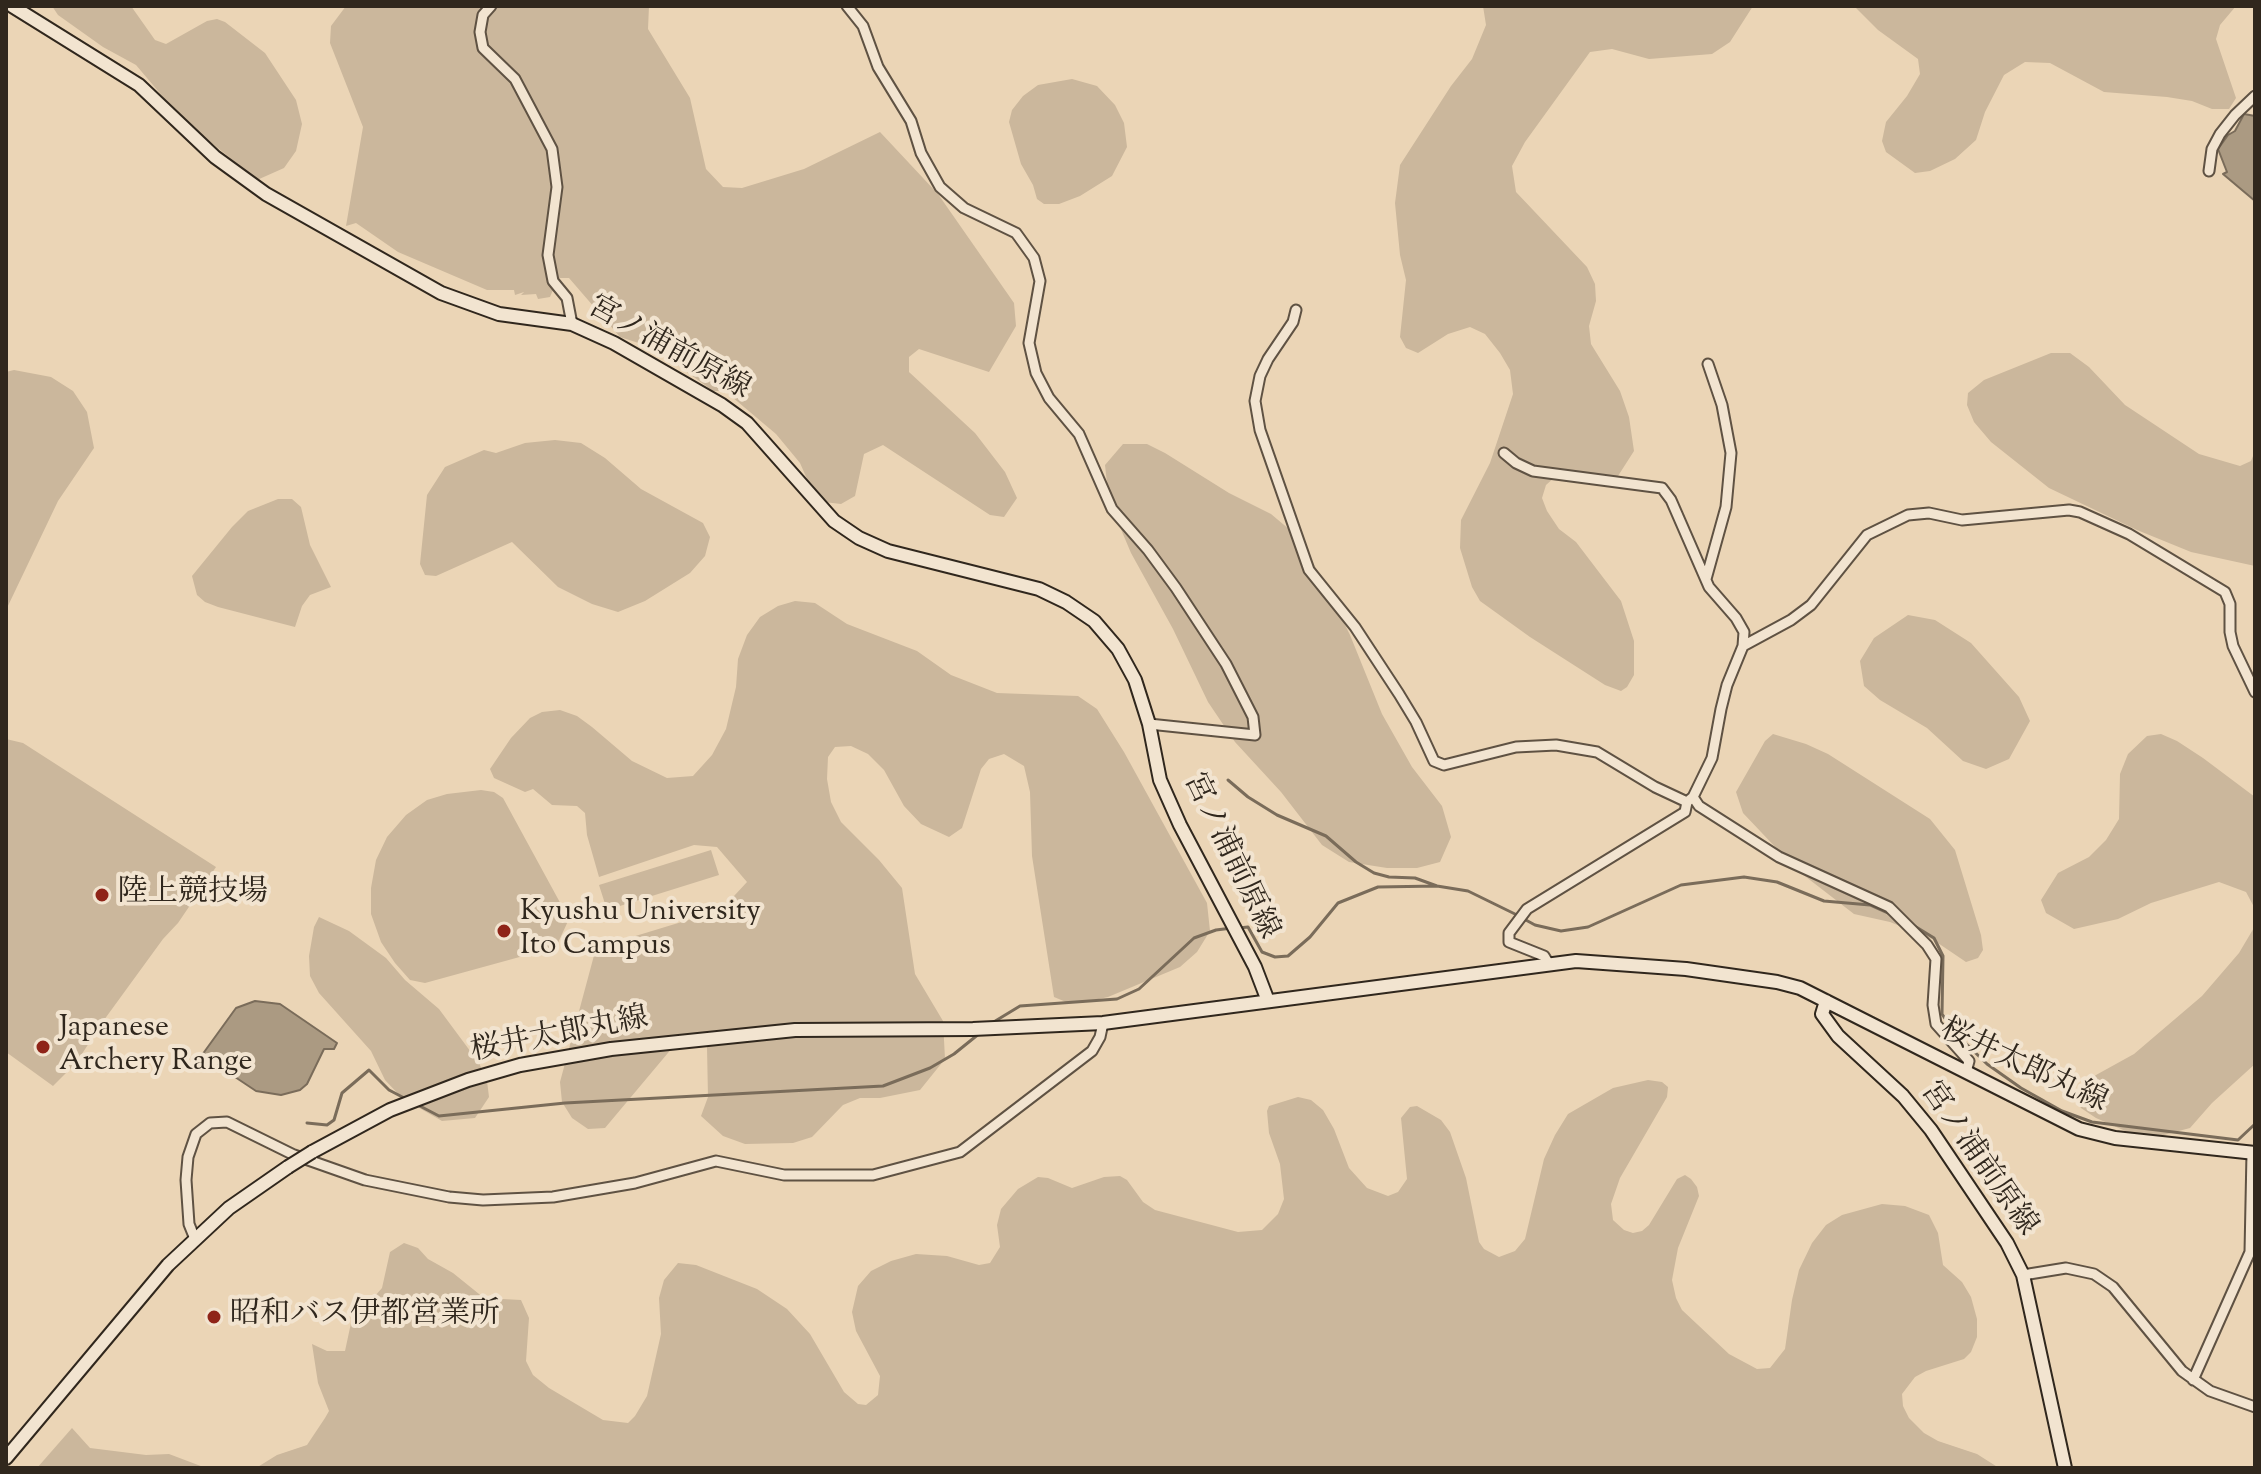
<!DOCTYPE html>
<meta charset="utf-8">
<style>
body{margin:0}
#map{position:relative;width:2261px;height:1474px;overflow:hidden;background:#ebd5b6;font-family:"Sorts Mill Goudy",serif}
canvas{display:block}
.frame{position:absolute;inset:0;border:8px solid #30271d;pointer-events:none}
</style>
<div id="map">
<canvas width="2261" height="1474"></canvas>
<div class="frame"></div>
</div>
<script>
const c = document.querySelector('canvas').getContext('2d');
c.lineJoin = 'round';
function paint(path, color) { c.fillStyle = color; c.fill(path, 'evenodd'); }
const shape = rows => new Path2D(rows.map(r => 'M' + r).join(''));
function stroke(path, color, width, dash) { c.strokeStyle = color; c.lineWidth = width; c.lineCap = dash ? 'butt' : 'round'; c.setLineDash(dash || []); c.stroke(path); }
function label(font, color, halo, rows, align = 'center') {
  c.font = font + ' "Sorts Mill Goudy","Noto Serif JP",serif'; c.lineWidth = 8; c.setLineDash([]); c.textBaseline = 'middle'; c.strokeStyle = halo; c.fillStyle = color; for (const [text, x, y, turn = 0] of rows) {
    c.save(); c.translate(x, y); c.rotate((+turn || 0) * Math.PI / 180); c.textAlign = isNaN(turn) ? turn : align; if (halo) c.strokeText(text, 0, 0); c.fillText(text, 0, 0); c.restore();
  }
}
paint(shape([
 [52,6,131,6,155,40,166,44,207,21,217,19,225,22,265,53,296,100,302,124,296,151,284,168,257,180,180,117,136,65,103,47,58,15],
 [346,6,649,6,648,29,690,98,706,169,723,187,742,188,804,169,880,132,938,194,1014,303,1016,326,989,372,919,349,909,357,909,372,975,433,1005,472,1017,498,1004,517,990,515,883,445,864,454,855,496,841,504,824,502,815,497,800,463,776,434,725,391,713,391,654,348,620,337,569,278,558,278,550,297,538,299,536,294,521,295,524,292,515,295,514,290,487,290,398,252,356,223,346,226,363,127,330,43,331,26],
 [1483,6,1753,6,1730,42,1712,54,1649,59,1612,49,1590,52,1525,142,1512,166,1516,192,1587,267,1595,284,1596,301,1589,326,1591,344,1620,391,1629,417,1634,451,1618,476,1592,481,1555,477,1546,485,1542,498,1547,511,1559,529,1576,542,1621,601,1634,641,1634,675,1627,687,1621,691,1605,685,1530,637,1480,601,1472,587,1460,548,1461,520,1490,463,1513,394,1510,370,1500,353,1485,334,1470,327,1448,334,1418,353,1406,348,1400,337,1406,280,1400,255,1395,203,1400,165,1451,86,1472,59,1486,25],
 [1854,6,2236,6,2220,25,2216,39,2236,98,2229,109,2212,109,2192,101,2167,97,2104,92,2050,63,2025,62,2004,75,1985,112,1976,140,1955,159,1930,171,1915,173,1886,152,1882,141,1886,122,1907,96,1920,74,1918,59,1878,30],
 [1072,79,1097,86,1115,105,1124,123,1127,147,1112,176,1080,196,1059,204,1044,204,1037,199,1033,185,1021,164,1009,122,1012,110,1023,96,1038,85],
 [2051,353,2070,353,2089,367,2125,405,2199,454,2240,466,2251,461,2255,451,2255,566,2191,552,2137,530,2049,488,1991,442,1974,422,1967,405,1968,393,1984,380],
 [14,370,51,377,73,391,87,412,94,448,58,501,6,610,6,372],
 [555,440,581,443,605,458,641,489,703,523,710,537,705,556,690,573,645,601,618,612,592,604,558,587,512,542,436,576,425,575,420,564,427,495,445,467,484,450,496,453,525,443],
 [1123,444,1147,444,1165,453,1229,493,1271,514,1296,535,1319,573,1350,635,1382,714,1412,767,1442,806,1451,837,1440,862,1417,868,1387,868,1349,862,1322,845,1281,792,1235,742,1208,702,1173,629,1131,553,1109,501,1105,465],
 [278,499,292,499,301,507,310,545,331,587,310,595,302,606,295,627,218,607,205,602,197,595,192,576,232,527,248,511],
 [795,601,815,603,847,624,917,651,951,675,997,693,1078,696,1097,709,1124,752,1207,903,1210,931,1197,952,1180,967,1108,997,1080,1003,1066,1002,1054,997,1032,856,1030,792,1024,766,1004,754,989,759,981,769,962,828,949,837,921,824,904,806,884,770,868,754,851,746,835,747,828,757,827,779,831,802,841,822,879,860,902,888,915,974,943,1021,945,1059,920,1090,880,1098,860,1098,843,1105,812,1137,793,1143,745,1144,723,1136,701,1116,708,1097,707,1047,696,1036,683,1035,605,1128,588,1129,572,1118,562,1102,560,1082,596,948,721,910,747,882,717,847,694,845,599,877,587,835,585,813,577,806,552,805,533,789,525,792,494,778,490,769,511,738,530,718,542,712,560,710,577,716,592,727,632,761,667,778,693,776,712,755,726,729,736,687,738,659,747,635,760,617,778,606],
 [1908,615,1935,620,1971,643,2019,697,2030,721,2009,759,1986,769,1963,761,1927,728,1880,700,1864,686,1860,661,1874,638],
 [1773,734,1806,744,1828,754,1930,819,1955,850,1981,935,1983,950,1978,958,1966,962,1932,939,1890,922,1854,914,1797,870,1743,813,1736,792,1765,741],
 [2161,734,2177,741,2203,758,2255,797,2255,1064,2212,1103,2190,1128,2160,1136,2130,1133,2096,1118,2081,1108,2075,1098,2079,1089,2096,1075,2134,1054,2202,996,2239,953,2255,926,2254,907,2246,892,2219,882,2151,903,2118,919,2074,929,2046,913,2041,900,2058,873,2089,857,2106,840,2119,819,2120,774,2128,754,2147,736],
 [6,739,23,743,216,867,178,923,163,939,104,1020,76,1063,53,1086,6,1052],
 [481,790,494,792,503,798,569,919,556,947,425,983,410,980,395,963,381,942,371,914,371,888,376,860,387,837,406,815,427,800,447,794],
 [711,850,719,875,607,910,599,885],
 [319,917,349,931,386,958,405,980,439,1009,479,1063,487,1081,489,1097,475,1118,442,1121,402,1098,385,1080,371,1051,319,993,310,976,309,956,314,927],
 [1648,1080,1662,1082,1668,1087,1667,1097,1620,1178,1611,1204,1613,1220,1624,1230,1633,1233,1642,1231,1649,1225,1677,1179,1685,1175,1691,1179,1697,1187,1699,1196,1678,1248,1672,1280,1676,1298,1682,1310,1729,1354,1757,1369,1770,1368,1785,1349,1792,1300,1799,1270,1812,1243,1826,1225,1842,1215,1882,1204,1905,1206,1929,1215,1938,1233,1943,1265,1962,1282,1971,1297,1977,1319,1977,1337,1971,1352,1964,1359,1926,1371,1915,1377,1902,1394,1903,1406,1909,1418,1924,1433,1938,1441,1977,1454,1999,1468,256,1468,277,1455,307,1445,325,1418,329,1411,318,1383,312,1344,327,1351,345,1351,351,1323,382,1288,390,1252,404,1243,418,1248,428,1259,453,1273,484,1298,521,1300,529,1318,526,1361,533,1375,549,1388,603,1420,628,1423,635,1416,647,1396,661,1334,659,1298,664,1280,678,1263,696,1265,757,1289,787,1309,810,1334,844,1392,858,1404,866,1405,878,1395,880,1376,856,1331,852,1312,858,1286,871,1271,891,1261,916,1254,947,1256,979,1265,990,1263,1000,1247,997,1225,1001,1209,1018,1189,1038,1177,1048,1178,1072,1188,1104,1177,1120,1176,1127,1180,1143,1202,1155,1210,1238,1232,1262,1230,1278,1214,1284,1199,1280,1164,1269,1133,1267,1111,1269,1106,1298,1097,1311,1100,1323,1110,1334,1129,1349,1168,1367,1188,1388,1196,1398,1192,1407,1179,1401,1118,1410,1107,1417,1106,1441,1120,1450,1132,1466,1178,1479,1242,1484,1249,1499,1257,1515,1251,1525,1239,1544,1159,1555,1135,1568,1114,1613,1088],
 [72,1428,90,1448,146,1455,169,1454,206,1468,37,1468]
]), '#cbb79c');
const water = shape([
 [2244,114,2255,116,2255,201,2223,174,2227,172,2218,149,2228,135,2235,131,2244,114],
 [255,1001,280,1004,337,1043,334,1049,324,1049,307,1084,300,1090,281,1095,256,1091,202,1055,236,1008,255,1001]
]);
paint(water, '#ab9a82');
stroke(water, '#7a6c5a', 2);
stroke(shape([
 [1228,780,1248,797,1277,815,1326,836,1356,862,1374,873,1389,877,1415,878,1437,886,1468,891,1517,915],
 [1524,919,1535,925,1561,931,1588,927,1681,885,1744,877,1777,882,1824,901,1870,905,1890,914],
 [1908,922,1934,938,1943,956,1942,1014,1954,1032,1987,1064,2021,1088,2062,1111,2092,1122,2238,1140,2255,1124],
 [1239,928,1248,927,1262,952,1275,957,1288,956,1310,937,1338,903,1378,887,1437,886],
 [992,1023,1020,1006,1117,999,1139,989,1194,938,1216,930,1232,928],
 [418,1105,439,1116,565,1103,883,1086,930,1068,954,1054,980,1033],
 [307,1123,327,1125,334,1120,342,1093,369,1070,389,1090,408,1100]
]), '#7a6c5a', 3);
const street = shape([
 [491,6,483,15,480,32,483,48,515,79,552,149,557,187,548,255,553,281,567,298,572,324],
 [847,6,863,26,878,67,911,121,921,153,940,187,964,208,1016,233,1034,258,1040,281,1029,343,1036,373,1049,398,1079,434,1112,509,1148,550,1176,588,1226,664,1253,717,1255,735,1149,724],
 [2209,171,2212,149,2220,134,2235,115,2255,96],
 [1296,310,1293,322,1268,359,1260,376,1255,401,1260,430,1309,570,1355,627,1399,694,1416,722,1434,761,1444,765,1516,747,1556,745,1597,752,1655,787,1687,802],
 [1504,453,1516,463,1533,471,1662,488,1671,500,1709,587,1736,618,1744,632,1743,646,1727,685,1721,709,1712,758,1693,797,1687,802,1685,812,1527,909,1509,933,1509,942,1544,956,1549,964],
 [1706,579,1726,507,1731,453,1722,405,1708,364],
 [1743,646,1791,620,1811,605,1867,535,1908,515,1929,513,1962,520,2069,510,2080,512,2129,534,2225,592,2230,604,2230,632,2233,646,2255,692],
 [1693,797,1699,806,1779,857,1889,907,1927,945,1936,959,1933,1005,1936,1024,1969,1061,1966,1072],
 [195,1239,189,1224,186,1180,188,1157,196,1134,210,1123,227,1122,294,1155,365,1180,449,1197,483,1200,553,1197,635,1183,716,1161,784,1175,873,1175,960,1152,1092,1051,1100,1037,1103,1023],
 [2023,1275,2066,1268,2094,1274,2113,1287,2182,1371,2210,1391,2255,1407],
 [2193,1380,2250,1252,2252,1153]
]);
const secondary = shape([
 [12,6,139,85,215,157,266,194,441,293,499,314,572,324,614,343,722,405,747,423,834,521,859,538,888,551,1039,589,1066,602,1094,621,1118,649,1135,680,1149,724,1160,780,1180,825,1255,967,1268,1001],
 [1826,1001,1822,1014,1838,1036,1903,1096,1931,1130,2007,1243,2023,1275,2065,1468],
 [312,1152,390,1110,468,1080,520,1065,611,1049,795,1030,973,1029,1103,1023,1576,961,1686,969,1777,982,1800,988,2079,1129,2115,1138,2255,1153],
 [6,1458,168,1265,229,1208,288,1167]
]);
stroke(street, '#5f5243', 13);
stroke(secondary, '#30271d', 16);
stroke(street, '#f2e4d0', 9);
stroke(secondary, '#f2e4d0', 12);
const secondaryBridge = shape([
 [288,1167,312,1152]
]);
stroke(secondaryBridge, '#30271d', 16, []);
stroke(secondaryBridge, '#f2e4d0', 12);
for (const [x, y, r, color] of [
 [102,895,8,"#8f2418"],
 [504,931,8,"#8f2418"],
 [43,1047,8,"#8f2418"],
 [214,1317,8,"#8f2418"]
]) { const dot = new Path2D(); dot.arc(x, y, r, 0, 2 * Math.PI); c.fillStyle = color; c.fill(dot); stroke(dot, '#f2e4d0', 3); }
label('30px', '#30271d', '#f2e4d0', [
 ["宮ノ浦前原線",668,350,29],
 ["宮ノ浦前原線",1229,857,64],
 ["桜井太郎丸線",560,1037,-11],
 ["桜井太郎丸線",2023,1068,25],
 ["宮ノ浦前原線",1977,1160,55]
]);
label('30px', '#30271d', '#f2e4d0', [
 ["陸上競技場",118,895],
 ["Kyushu University",520,914],
 ["Ito Campus",520,948],
 ["Japanese",59,1030],
 ["Archery Range",59,1064],
 ["昭和バス伊都営業所",230,1317]
], 'left');
</script>
